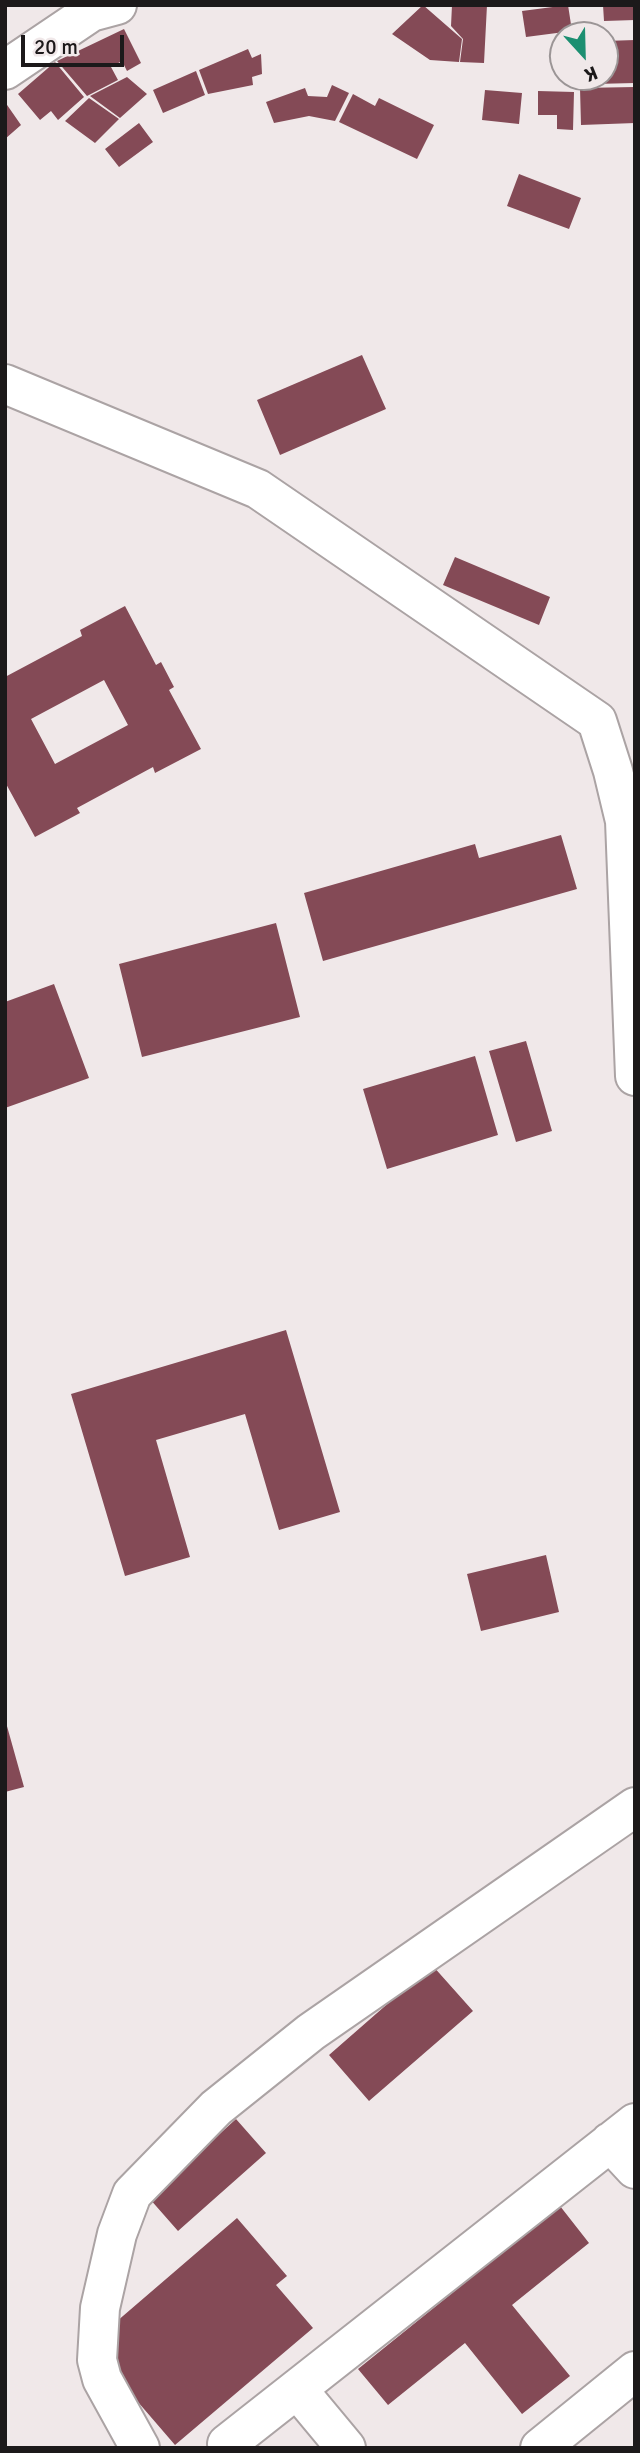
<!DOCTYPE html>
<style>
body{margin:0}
#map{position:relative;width:640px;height:2453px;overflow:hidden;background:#f0e8e9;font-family:Signika,sans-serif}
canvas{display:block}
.frame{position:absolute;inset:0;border:7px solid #1c191a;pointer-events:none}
.north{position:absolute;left:549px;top:21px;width:70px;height:70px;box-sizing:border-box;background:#f0e8e9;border:2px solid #9b9596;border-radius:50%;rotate:158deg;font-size:19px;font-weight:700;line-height:28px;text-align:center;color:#1c191a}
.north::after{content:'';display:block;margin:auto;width:24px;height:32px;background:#1c8f71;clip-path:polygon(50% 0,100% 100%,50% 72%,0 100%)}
.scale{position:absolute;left:21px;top:35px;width:103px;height:32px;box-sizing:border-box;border:4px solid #1c191a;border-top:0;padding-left:9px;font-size:21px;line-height:24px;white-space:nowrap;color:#1c191a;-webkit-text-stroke:5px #f0e8e9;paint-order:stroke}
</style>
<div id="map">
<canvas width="640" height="2453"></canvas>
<div class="frame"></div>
<div class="north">K</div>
<div class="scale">20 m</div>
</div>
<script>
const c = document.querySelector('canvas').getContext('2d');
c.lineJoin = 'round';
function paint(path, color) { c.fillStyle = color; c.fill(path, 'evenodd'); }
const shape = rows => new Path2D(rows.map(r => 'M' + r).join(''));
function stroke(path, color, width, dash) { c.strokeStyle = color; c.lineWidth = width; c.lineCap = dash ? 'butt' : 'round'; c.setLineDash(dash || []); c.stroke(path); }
paint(shape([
 [423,5,462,39,459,62,430,60,392,34],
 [452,5,487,5,484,63,460,62,463,39,451,26],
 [568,5,572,31,526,37,522,11],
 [603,5,635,5,635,20,604,21],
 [124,29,141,63,127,71,122,61,111,67,118,80,87,96,57,61],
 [635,40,635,83,594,84,593,77,605,77,605,41],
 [248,49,252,58,261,54,262,74,252,77,253,85,208,94,199,70],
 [55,62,84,97,58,120,51,111,40,120,18,94],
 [196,71,205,95,163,113,153,90],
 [127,77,147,94,120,118,90,96],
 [332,85,349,93,335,121,309,116,274,123,266,102,305,88,308,96,327,97],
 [635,87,635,123,581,125,580,88],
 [485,90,522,93,519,124,482,120],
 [538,91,574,92,573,130,557,129,557,115,538,115],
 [353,94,375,106,379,98,434,125,417,159,339,122],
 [89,98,119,119,95,143,65,121],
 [5,102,21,125,5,139],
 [139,123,153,142,119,167,105,149],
 [519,174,581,198,569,229,507,206],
 [362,355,386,409,280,455,257,400],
 [455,557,550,597,539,625,443,585],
 [125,606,156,665,161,662,174,687,169,690,201,749,155,773,153,767,77,808,80,813,35,837,5,782,5,677,82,636,80,630],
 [104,680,128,725,55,764,31,719],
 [561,835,577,889,323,961,304,893,475,844,479,858],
 [276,923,300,1017,142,1057,119,964],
 [54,984,89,1078,5,1108,5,1002],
 [526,1041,552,1131,516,1142,489,1051],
 [475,1056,498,1135,387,1169,363,1089],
 [286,1330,340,1512,279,1530,245,1414,156,1440,190,1557,125,1576,71,1394],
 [546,1555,559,1612,481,1631,467,1574],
 [5,1719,24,1787,5,1792],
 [432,1965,473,2011,369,2101,329,2055],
 [236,2119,266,2153,178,2231,149,2198],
 [560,2206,589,2243,512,2305,570,2376,522,2414,465,2343,388,2405,358,2369],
 [237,2218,287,2276,276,2285,313,2328,175,2445,113,2373,116,2322]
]), '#844a56');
const minor = shape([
 [5,70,91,12,117,5],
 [5,384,258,489,597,721,613,771,625,821,635,1076],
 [610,2142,635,2169],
 [297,2389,346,2448],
 [140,2448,102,2379,97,2360,100,2308,117,2234,132,2194,216,2108,311,2032,635,1807],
 [230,2448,227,2444,635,2123],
 [540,2448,635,2371]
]);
stroke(minor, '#aba3a4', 42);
stroke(minor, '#fff', 38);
</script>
